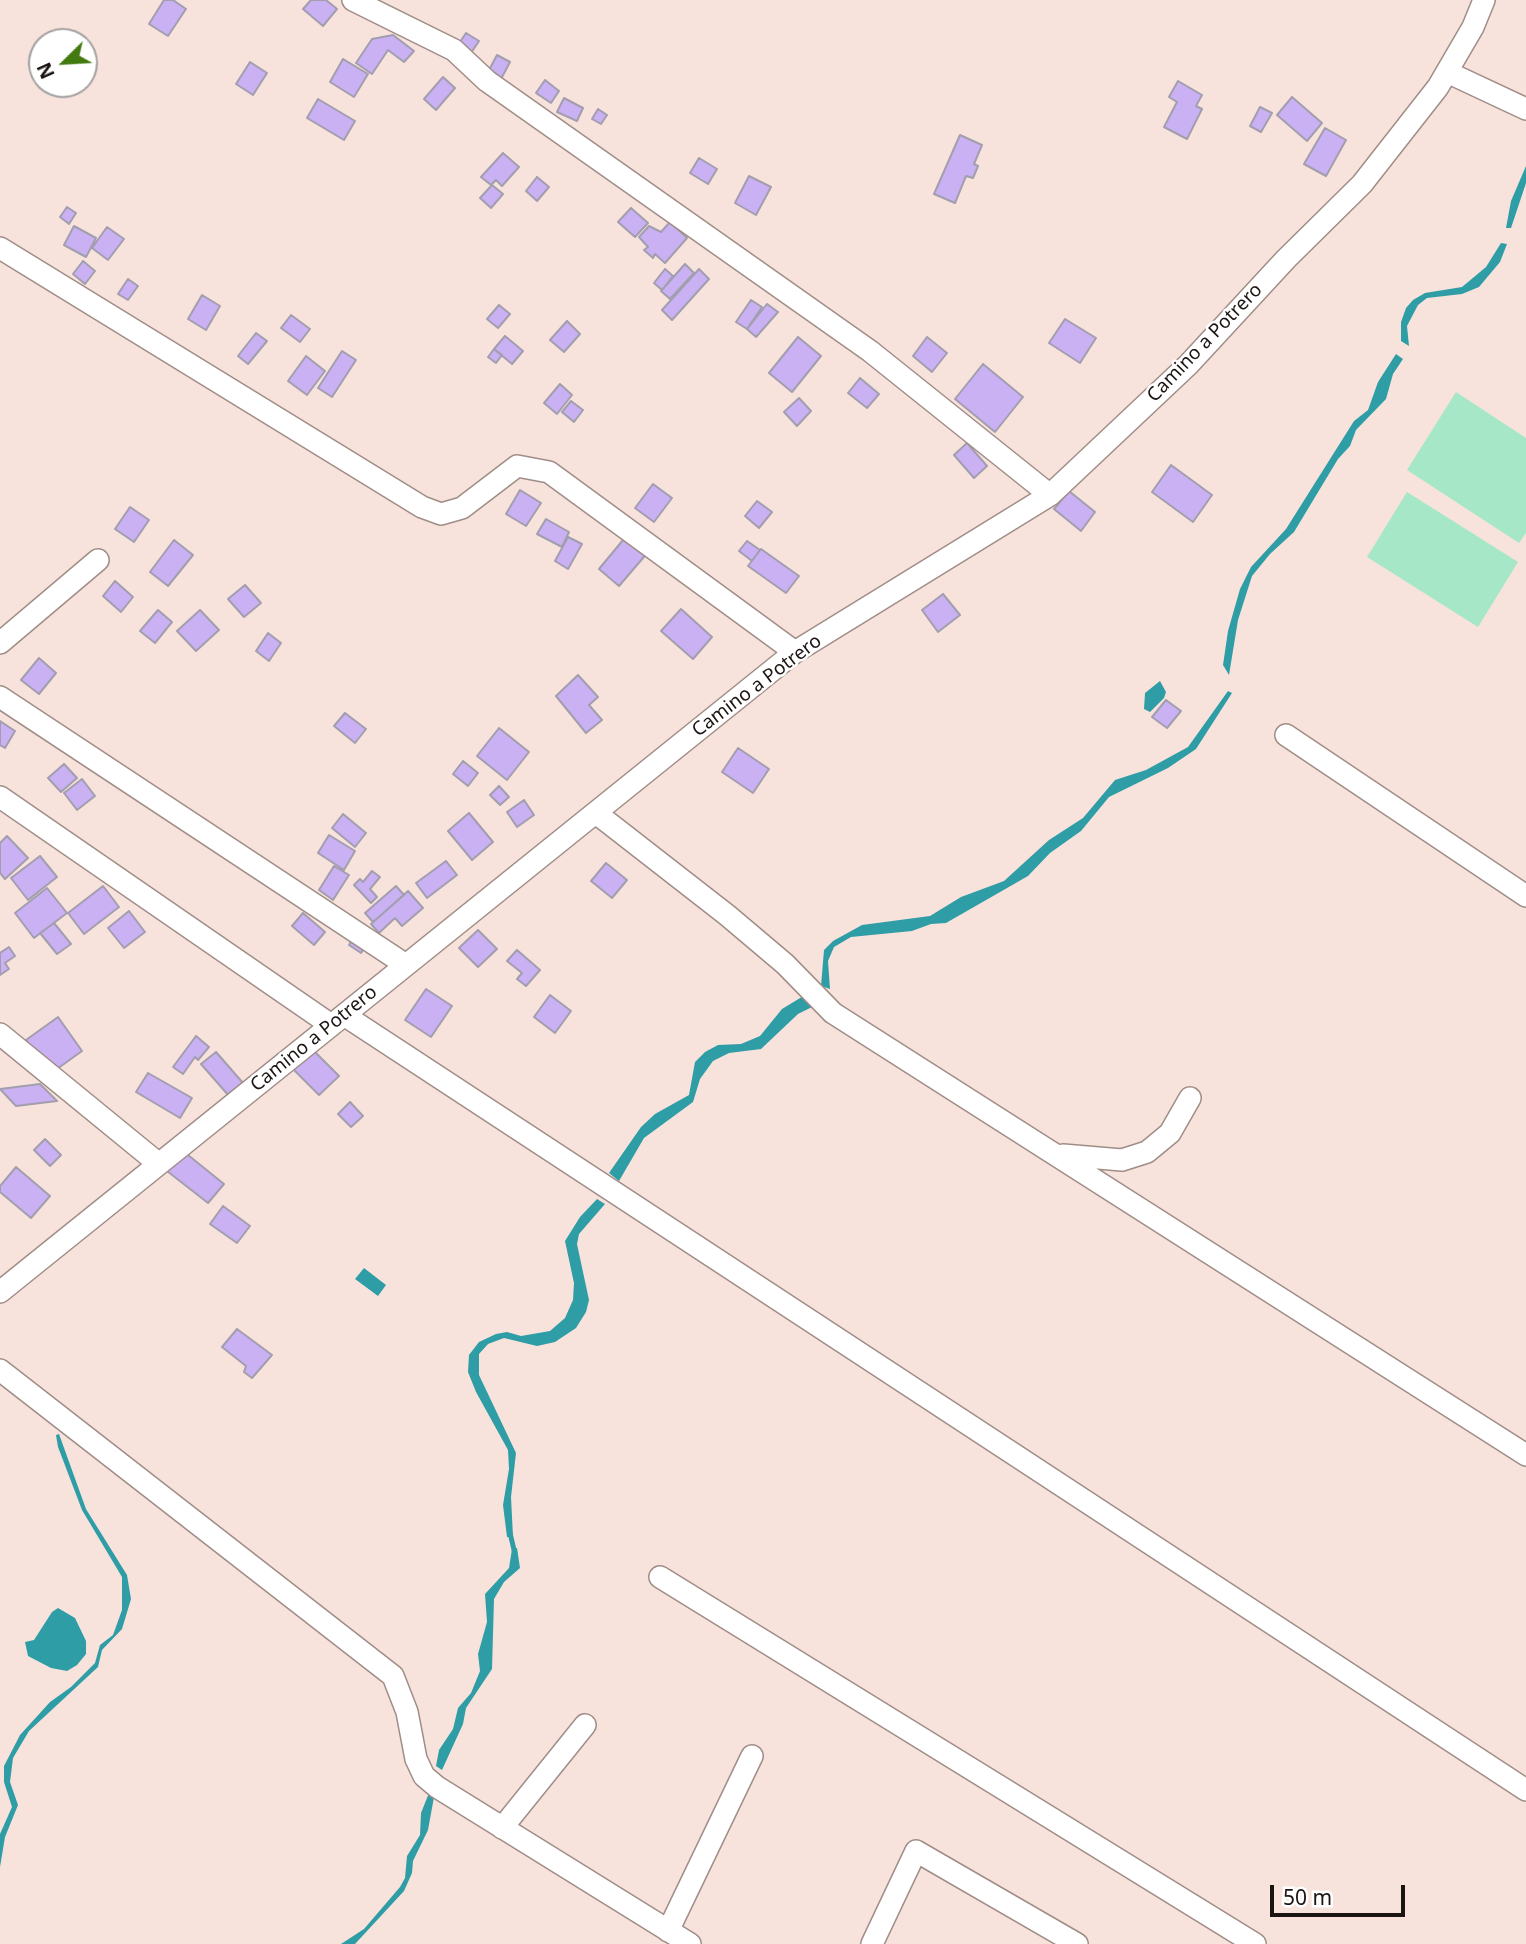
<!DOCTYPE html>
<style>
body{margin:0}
#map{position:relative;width:1526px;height:1944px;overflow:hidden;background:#f7e3dc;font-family:"Noto Sans",sans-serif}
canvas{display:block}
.north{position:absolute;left:28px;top:28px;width:70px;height:70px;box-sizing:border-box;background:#fff;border:2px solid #a4a1a0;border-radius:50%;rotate:246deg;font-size:19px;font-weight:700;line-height:28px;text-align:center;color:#1b1412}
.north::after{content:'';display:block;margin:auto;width:24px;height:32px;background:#427a10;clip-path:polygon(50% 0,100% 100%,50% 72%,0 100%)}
.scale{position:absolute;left:1270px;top:1885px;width:135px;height:32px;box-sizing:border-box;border:4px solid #1b1412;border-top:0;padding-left:9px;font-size:21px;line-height:24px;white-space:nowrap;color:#1b1412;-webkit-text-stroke:5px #fff;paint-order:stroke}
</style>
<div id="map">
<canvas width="1526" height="1944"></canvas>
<div class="north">N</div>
<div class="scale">50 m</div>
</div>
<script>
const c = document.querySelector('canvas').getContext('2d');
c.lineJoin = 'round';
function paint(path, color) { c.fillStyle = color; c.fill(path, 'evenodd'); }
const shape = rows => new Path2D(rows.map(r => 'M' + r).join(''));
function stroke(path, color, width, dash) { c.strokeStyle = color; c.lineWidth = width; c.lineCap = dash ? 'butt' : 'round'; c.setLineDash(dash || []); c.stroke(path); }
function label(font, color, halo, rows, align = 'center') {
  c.font = font + ' "Noto Sans",sans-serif'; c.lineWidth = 5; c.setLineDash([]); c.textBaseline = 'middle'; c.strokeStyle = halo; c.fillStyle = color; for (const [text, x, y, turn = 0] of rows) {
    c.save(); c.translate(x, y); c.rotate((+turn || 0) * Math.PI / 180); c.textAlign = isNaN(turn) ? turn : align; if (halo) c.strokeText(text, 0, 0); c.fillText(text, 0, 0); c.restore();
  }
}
paint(shape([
 [1456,392,1526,438,1526,533,1519,543,1407,470],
 [1407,492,1518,562,1478,627,1367,557]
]), '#a5e7c6');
paint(shape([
 [1526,166,1526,183,1511,228,1506,228,1511,201],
 [1501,243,1507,244,1500,262,1479,287,1462,294,1427,298,1418,305,1407,326,1409,346,1401,341,1401,322,1406,308,1413,300,1425,293,1462,287,1486,267],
 [1396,354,1403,359,1393,374,1386,399,1356,430,1350,446,1338,459,1294,532,1270,554,1252,576,1238,620,1229,675,1223,665,1228,631,1240,589,1251,567,1286,529,1354,421,1368,410,1378,382],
 [1160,681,1166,692,1164,698,1150,712,1144,709,1145,693],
 [1228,691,1232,693,1196,749,1168,768,1109,797,1081,831,1050,853,1028,876,946,923,931,924,912,931,851,937,834,947,828,961,830,989,821,986,824,950,833,941,862,925,930,916,961,897,1004,881,1049,840,1083,818,1115,780,1146,770,1188,747],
 [805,995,814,1006,798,1014,761,1049,729,1053,713,1061,700,1079,693,1102,644,1138,619,1181,609,1173,641,1127,655,1114,689,1095,695,1062,705,1052,718,1045,741,1044,760,1036,782,1009],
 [597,1199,605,1204,579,1234,577,1244,589,1300,586,1312,576,1328,555,1342,537,1346,504,1338,488,1344,479,1354,479,1375,516,1453,511,1497,513,1537,507,1537,503,1505,509,1469,508,1450,476,1392,468,1372,469,1355,479,1342,496,1334,507,1332,521,1336,550,1331,565,1318,573,1300,574,1283,565,1241,580,1217],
 [364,1268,386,1285,378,1296,355,1279],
 [59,1434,86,1509,127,1575,131,1599,122,1629,102,1650,98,1667,29,1731,13,1758,10,1782,18,1805,5,1837,0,1867,0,1834,12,1807,4,1782,4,1766,20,1735,50,1702,71,1687,95,1663,100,1645,113,1635,122,1610,122,1577,82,1510,58,1447,56,1435],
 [517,1548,520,1568,504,1582,494,1599,492,1669,466,1708,463,1724,442,1770,436,1766,439,1750,453,1729,458,1708,471,1693,480,1671,478,1654,487,1622,485,1594,509,1568,512,1549],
 [58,1608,75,1618,86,1641,86,1654,77,1665,67,1671,51,1668,28,1656,25,1642,34,1640,52,1612],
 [429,1793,434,1797,428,1830,413,1861,412,1873,404,1891,355,1944,341,1944,364,1929,400,1887,405,1878,407,1856,420,1835,421,1813]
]), '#2f9da6');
stroke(shape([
 [510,1533,515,1554]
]), '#2f9da6', 5);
const building = shape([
 [164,0,173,0,186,9,168,36,149,24,164,0],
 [311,0,326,0,337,9,323,26,303,9,311,0],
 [466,33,479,41,471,53,458,45,466,33],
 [393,35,414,51,404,62,388,50,372,74,356,63,372,39,393,35],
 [497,55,510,62,501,79,488,72,497,55],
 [343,59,368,74,354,97,330,82,343,59],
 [250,62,267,73,253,95,236,84,250,62],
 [443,77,455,88,436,110,424,99,443,77],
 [545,80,559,91,551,103,536,93,545,80],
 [1178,81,1202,95,1196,106,1202,109,1187,139,1164,127,1177,102,1169,97,1178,81],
 [1292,97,1322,123,1307,141,1277,115,1292,97],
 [564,98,583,108,577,121,557,112,564,98],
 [318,99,355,121,344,140,307,118,318,99],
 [1260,107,1272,113,1261,132,1250,126,1260,107],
 [598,109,607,115,601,124,592,119,598,109],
 [1325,128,1346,140,1326,176,1304,164,1325,128],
 [960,135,982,145,974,164,978,166,973,178,966,176,955,203,934,194,960,135],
 [503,153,519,167,502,186,496,180,491,185,481,177,503,153],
 [699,158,717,169,708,184,690,173,699,158],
 [749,176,771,187,756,215,735,203,749,176],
 [537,177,549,187,537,201,526,191,537,177],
 [492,185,503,194,491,208,480,198,492,185],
 [67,207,76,213,69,224,60,217,67,207],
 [631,208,648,223,635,237,618,222,631,208],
 [670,222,687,238,665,263,655,254,653,258,644,250,648,247,639,237,649,226,661,232,670,222],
 [74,226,96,238,86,257,64,245,74,226],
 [107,227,124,239,108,260,92,248,107,227],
 [83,261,95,271,85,284,73,274,83,261],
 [685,264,694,273,670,299,661,291,685,264],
 [665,269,673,276,662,290,654,283,665,269],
 [699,269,709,279,672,320,662,310,699,269],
 [128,279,138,286,128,300,118,294,128,279],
 [202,295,220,306,206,330,188,319,202,295],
 [751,300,762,307,747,329,736,322,751,300],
 [767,304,778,312,756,337,747,329,767,304],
 [499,305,510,314,498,328,487,319,499,305],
 [291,315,310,329,300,342,281,328,291,315],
 [1065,319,1096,338,1080,363,1049,343,1065,319],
 [567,321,580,334,564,352,550,340,567,321],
 [256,333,267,341,248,364,238,356,256,333],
 [505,336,523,351,512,364,494,349,505,336],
 [798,337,821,356,792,392,769,373,798,337],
 [927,337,947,353,932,372,913,356,927,337],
 [494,349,502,355,496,363,488,357,494,349],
 [342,351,356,360,332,397,318,388,342,351],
 [306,356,325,371,307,395,288,381,306,356],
 [983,364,1023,397,995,432,955,399,983,364],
 [860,378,879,394,867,408,848,393,860,378],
 [560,384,572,395,557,414,544,403,560,384],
 [799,398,811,411,797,426,784,412,799,398],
 [571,401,583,410,574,422,562,412,571,401],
 [967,443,987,466,974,478,954,455,967,443],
 [1171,465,1212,495,1193,522,1152,492,1171,465],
 [653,484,672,498,654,522,635,508,653,484],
 [520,490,541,503,526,526,506,514,520,490],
 [1069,491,1095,512,1081,531,1054,509,1069,491],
 [757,501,772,512,759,528,745,516,757,501],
 [130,507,149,520,134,542,115,529,130,507],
 [546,519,569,532,562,547,537,534,546,519],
 [628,534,649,551,619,586,599,569,628,534],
 [568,537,582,544,568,569,555,561,568,537],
 [174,540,193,555,168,586,150,572,174,540],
 [747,541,760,550,752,561,739,551,747,541],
 [761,549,799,576,786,593,748,566,761,549],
 [115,581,133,597,121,612,103,596,115,581],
 [245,585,261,603,244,617,228,599,245,585],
 [943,594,960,615,938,632,922,610,943,594],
 [681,609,712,637,693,659,661,631,681,609],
 [158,610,172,622,155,643,140,631,158,610],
 [200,610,219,630,196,651,177,631,200,610],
 [268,633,281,643,269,661,256,651,268,633],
 [39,658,56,673,39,694,21,680,39,658],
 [578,675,598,697,589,705,602,720,586,733,556,696,578,675],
 [1166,700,1181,711,1167,728,1152,717,1166,700],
 [345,713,366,729,355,743,334,726,345,713],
 [0,721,15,731,5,748,0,745,0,721],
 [499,728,529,752,507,780,477,756,499,728],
 [738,748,769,769,753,793,722,772,738,748],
 [463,761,478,773,468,786,453,774,463,761],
 [64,764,77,778,61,792,48,778,64,764],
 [82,779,95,796,77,810,64,793,82,779],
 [499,786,509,797,500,805,490,795,499,786],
 [524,800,534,815,517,827,507,812,524,800],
 [469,813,493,842,472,860,448,831,469,813],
 [343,814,366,833,355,847,332,828,343,814],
 [329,835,355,851,344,870,318,853,329,835],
 [7,836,28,858,5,879,0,873,0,843,7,836],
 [40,856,57,877,28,900,11,878,40,856],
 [446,861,457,875,427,898,416,883,446,861],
 [606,863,627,880,612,898,591,881,606,863],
 [334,866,349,875,333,900,319,890,334,866],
 [372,871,380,877,370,889,377,897,371,903,354,885,360,879,363,882,372,871],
 [103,886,119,907,84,934,68,913,103,886],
 [396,886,404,895,373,922,365,913,396,886],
 [47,888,67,913,34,938,15,913,47,888],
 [408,891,423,908,402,926,395,918,379,933,371,924,408,891],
 [129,911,145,932,124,948,108,928,129,911],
 [303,913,325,932,314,945,292,926,303,913],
 [54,923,71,944,57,954,40,933,54,923],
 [478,930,497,949,478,967,459,948,478,930],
 [355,935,367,943,361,953,349,945,355,935],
 [9,947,15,956,5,963,9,969,0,975,0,953,9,947],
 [517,950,540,970,526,986,517,979,522,973,507,961,517,950],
 [426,989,452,1006,431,1037,405,1020,426,989],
 [550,995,571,1011,555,1033,534,1017,550,995],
 [58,1017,82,1051,50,1074,26,1040,58,1017],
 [196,1036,209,1047,198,1060,195,1057,183,1074,173,1067,196,1036],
 [312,1049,339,1076,319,1095,292,1068,312,1049],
 [216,1052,243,1083,229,1096,201,1064,216,1052],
 [148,1073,192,1098,180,1118,136,1092,148,1073],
 [40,1084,57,1101,16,1106,0,1089,40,1084],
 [350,1102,363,1116,351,1127,338,1114,350,1102],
 [45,1139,61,1155,50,1166,34,1150,45,1139],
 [183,1151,224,1184,208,1203,167,1171,183,1151],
 [16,1167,50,1196,31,1218,0,1192,0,1186,16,1167],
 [223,1206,250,1226,237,1243,210,1224,223,1206],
 [237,1329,272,1355,252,1378,244,1372,246,1366,222,1347,237,1329]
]);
paint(building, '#c9b1f4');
stroke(building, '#a39eae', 2);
const minor = shape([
 [353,0,454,50,487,81,870,351,1050,495],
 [1447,72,1526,109],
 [0,248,422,507,441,514,462,508,517,466,549,472,795,652],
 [0,643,98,560],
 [0,697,406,965],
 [1286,735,1526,896],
 [0,797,331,1025],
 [596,813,727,915,785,964,833,1013,1526,1455],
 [344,1015,1526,1790],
 [0,1034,159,1164],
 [1063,1155,1122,1160,1147,1152,1170,1133,1190,1098],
 [0,1292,795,652,1050,495,1188,365,1286,259,1362,184,1438,87,1473,27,1484,0],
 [0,1370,393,1676,407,1712,416,1759,424,1776,437,1787,690,1944],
 [660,1577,1255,1944],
 [502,1828,585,1725],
 [668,1931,752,1756],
 [872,1944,916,1851,1077,1944]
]);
stroke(minor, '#a08d87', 24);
stroke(minor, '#fff', 21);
label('19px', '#1b1412', '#fff', [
 ["Camino a Potrero",1205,343,-46],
 ["Camino a Potrero",757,686,-37],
 ["Camino a Potrero",314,1039,-39]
]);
</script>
